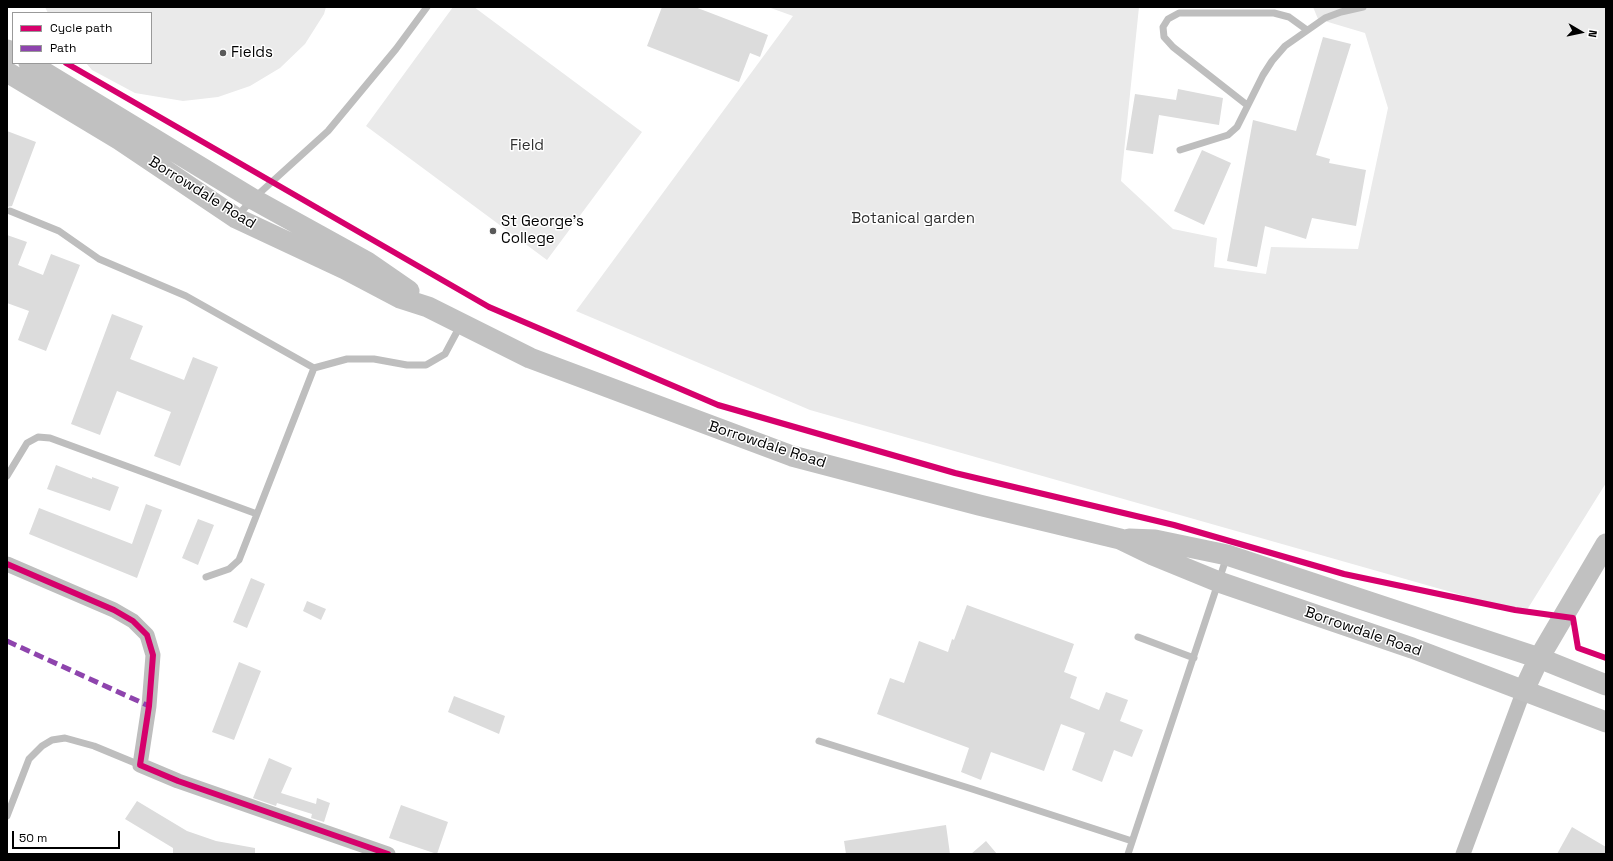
<!DOCTYPE html>
<style>
body{margin:0}
#map{position:relative;width:1613px;height:861px;overflow:hidden;background:#fff;font-family:"Space Grotesk",sans-serif}
canvas{display:block}
.frame{position:absolute;inset:0;border:8px solid #000;pointer-events:none}
.legend{position:absolute;left:12px;top:12px;width:140px;height:52px;box-sizing:border-box;background:#fff;border:1px solid #999;margin:0;padding:5px 7px;list-style:none;font-size:12px;color:#000}
.legend li{display:flex;align-items:center;gap:8px;height:20px}
.legend b{width:20px;border:1px solid #999}
.north{position:absolute;left:1561px;top:12px;width:40px;height:40px;-webkit-text-stroke:3px #fff;paint-order:stroke;rotate:99deg;font-size:11px;font-weight:700;line-height:16px;text-align:center;color:#000}
.north::after{content:'';display:block;margin:auto;width:14px;height:18px;background:#000;clip-path:polygon(50% 0,100% 100%,50% 72%,0 100%)}
.scale{position:absolute;left:12px;top:831px;width:108px;height:18px;box-sizing:border-box;border:2px solid #000;border-top:0;padding-left:5px;font-size:12px;line-height:14px;white-space:nowrap;color:#000;-webkit-text-stroke:3px #fff;paint-order:stroke}
</style>
<div id="map">
<canvas width="1613" height="861"></canvas>
<div class="frame"></div>
<ul class="legend">
<li><b style="height:5px;background:#d6006c"></b>Cycle path</li>
<li><b style="height:5px;background:#8e44ad"></b>Path</li>
</ul>
<div class="north">N</div>
<div class="scale">50 m</div>
</div>
<script>
const c = document.querySelector('canvas').getContext('2d');
c.lineJoin = 'round';
function paint(path, color) { c.fillStyle = color; c.fill(path, 'evenodd'); }
const shape = rows => new Path2D(rows.map(r => 'M' + r).join(''));
function stroke(path, color, width, dash) { c.strokeStyle = color; c.lineWidth = width; c.lineCap = dash ? 'butt' : 'round'; c.setLineDash(dash || []); c.stroke(path); }
function label(font, color, halo, rows, align = 'center') {
  c.font = font + ' "Space Grotesk",sans-serif'; c.lineWidth = 3; c.setLineDash([]); c.textBaseline = 'middle'; c.strokeStyle = halo; c.fillStyle = color; for (const [text, x, y, turn = 0] of rows) {
    c.save(); c.translate(x, y); c.rotate((+turn || 0) * Math.PI / 180); c.textAlign = isNaN(turn) ? turn : align; if (halo) c.strokeText(text, 0, 0); c.fillText(text, 0, 0); c.restore();
  }
}
paint(shape([
 [45,7,326,7,324,14,305,44,280,68,250,86,218,97,183,101,135,93,92,70,86,63,151,63,151,13,48,13],
 [453,7,474,7,642,132,547,260,366,126],
 [768,7,1139,7,1121,181,1173,229,1217,238,1214,267,1266,274,1271,247,1358,249,1388,108,1365,33,1318,19,1313,7,1606,7,1606,483,1525,613,810,410,576,311,793,16]
]), '#eaeaea');
paint(shape([
 [662,7,695,7,768,35,760,57,750,53,739,82,647,46],
 [1323,37,1351,44,1316,155,1330,159,1329,163,1366,170,1356,226,1312,218,1306,239,1265,226,1257,267,1227,261,1253,120,1296,131],
 [1178,89,1223,98,1219,125,1159,115,1153,154,1126,150,1135,94,1176,100],
 [7,131,36,142,12,206,7,207],
 [1202,150,1231,163,1204,225,1174,211],
 [7,235,27,242,18,265,43,275,51,254,80,265,46,351,18,340,29,311,7,303],
 [112,314,143,326,130,359,184,380,193,357,218,367,180,466,154,456,171,412,117,391,100,435,71,424],
 [56,465,92,479,92,477,119,487,110,511,47,489],
 [146,504,162,510,137,578,29,534,39,508,132,544],
 [198,519,214,525,198,565,182,558],
 [251,578,265,584,247,628,233,622],
 [307,601,326,609,321,620,303,611],
 [967,605,1074,644,1064,672,1077,677,1070,698,1099,710,1106,692,1128,700,1120,721,1143,730,1132,757,1114,750,1102,782,1072,770,1085,733,1061,724,1044,771,991,752,981,780,961,772,969,748,877,714,890,678,904,683,919,641,948,652,952,639,954,640],
 [239,662,261,671,234,740,212,732],
 [454,696,505,716,499,734,448,712],
 [269,758,292,768,281,793,316,804,317,798,330,803,324,822,311,818,312,814,277,803,276,806,253,798],
 [137,801,187,831,216,841,255,848,255,854,173,854,173,848,125,819],
 [401,805,448,822,437,854,389,838],
 [946,825,950,854,846,854,844,841],
 [1572,827,1606,847,1606,854,1557,854],
 [986,841,997,854,971,854]
]), '#dcdcdc');
stroke(shape([
 [1247,105,1173,47,1164,37,1163,27,1168,19,1179,13,1274,13,1289,17,1307,30],
 [1180,150,1228,135,1237,127,1263,75,1272,61,1285,46,1325,18,1341,12,1363,7],
 [10,211,59,231,99,259,186,296,314,368],
 [237,216,253,199,328,131,396,49,427,7],
 [7,476,27,443,38,437,50,438,257,514,239,560,229,569,206,577],
 [257,514,314,368,347,359,374,359,407,365,426,365,445,354,460,326],
 [1138,637,1194,658],
 [819,741,972,789,1132,841],
 [7,816,29,759,42,746,52,740,65,738,94,746,140,765],
 [1128,854,1227,556]
]), '#bebebe', 7);
stroke(shape([
 [7,564,114,610,133,621,147,635,153,655,149,706,140,765,178,781,388,854],
 [1463,854,1524,690]
]), '#bebebe', 15);
stroke(shape([
 [7,50,13,53],
 [29,63,253,199,367,262,409,291],
 [7,72,120,140,236,218,345,269,400,298,428,307,530,358,792,456,979,505,1120,539,1153,555,1219,582,1412,648,1606,722],
 [1129,539,1155,540,1227,555,1539,658,1606,685],
 [1524,690,1539,658,1606,544]
]), '#c1c1c1', 21);
stroke(shape([
 [7,641,149,706]
]), '#8e44ad', 5, [10, 5]);
stroke(shape([
 [66,63,489,307,718,405,955,473,1174,525,1344,574,1515,610,1573,618,1578,648,1606,658],
 [7,564,114,610,133,621,147,635,153,655,149,706,140,765,178,781,388,854]
]), '#d6006c', 6);
for (const [x, y, r, color] of [
 [223,53,4,"#595959"],
 [493,231,4,"#595959"]
]) { const dot = new Path2D(); dot.arc(x, y, r, 0, 2 * Math.PI); c.fillStyle = color; c.fill(dot); stroke(dot, '#fff', 1.5); }
label('15px', '#000', '#fff', [
 ["Fields",231,53],
 ["St George's",501,222],
 ["College",501,239]
], 'left');
label('15px', '#2f2f2f', '#fff', [
 ["Field",527,146],
 ["Botanical garden",913,219]
]);
label('15px', '#000', '#fff', [
 ["Borrowdale Road",202,193,32],
 ["Borrowdale Road",767,445,18],
 ["Borrowdale Road",1363,632,19]
]);
</script>
